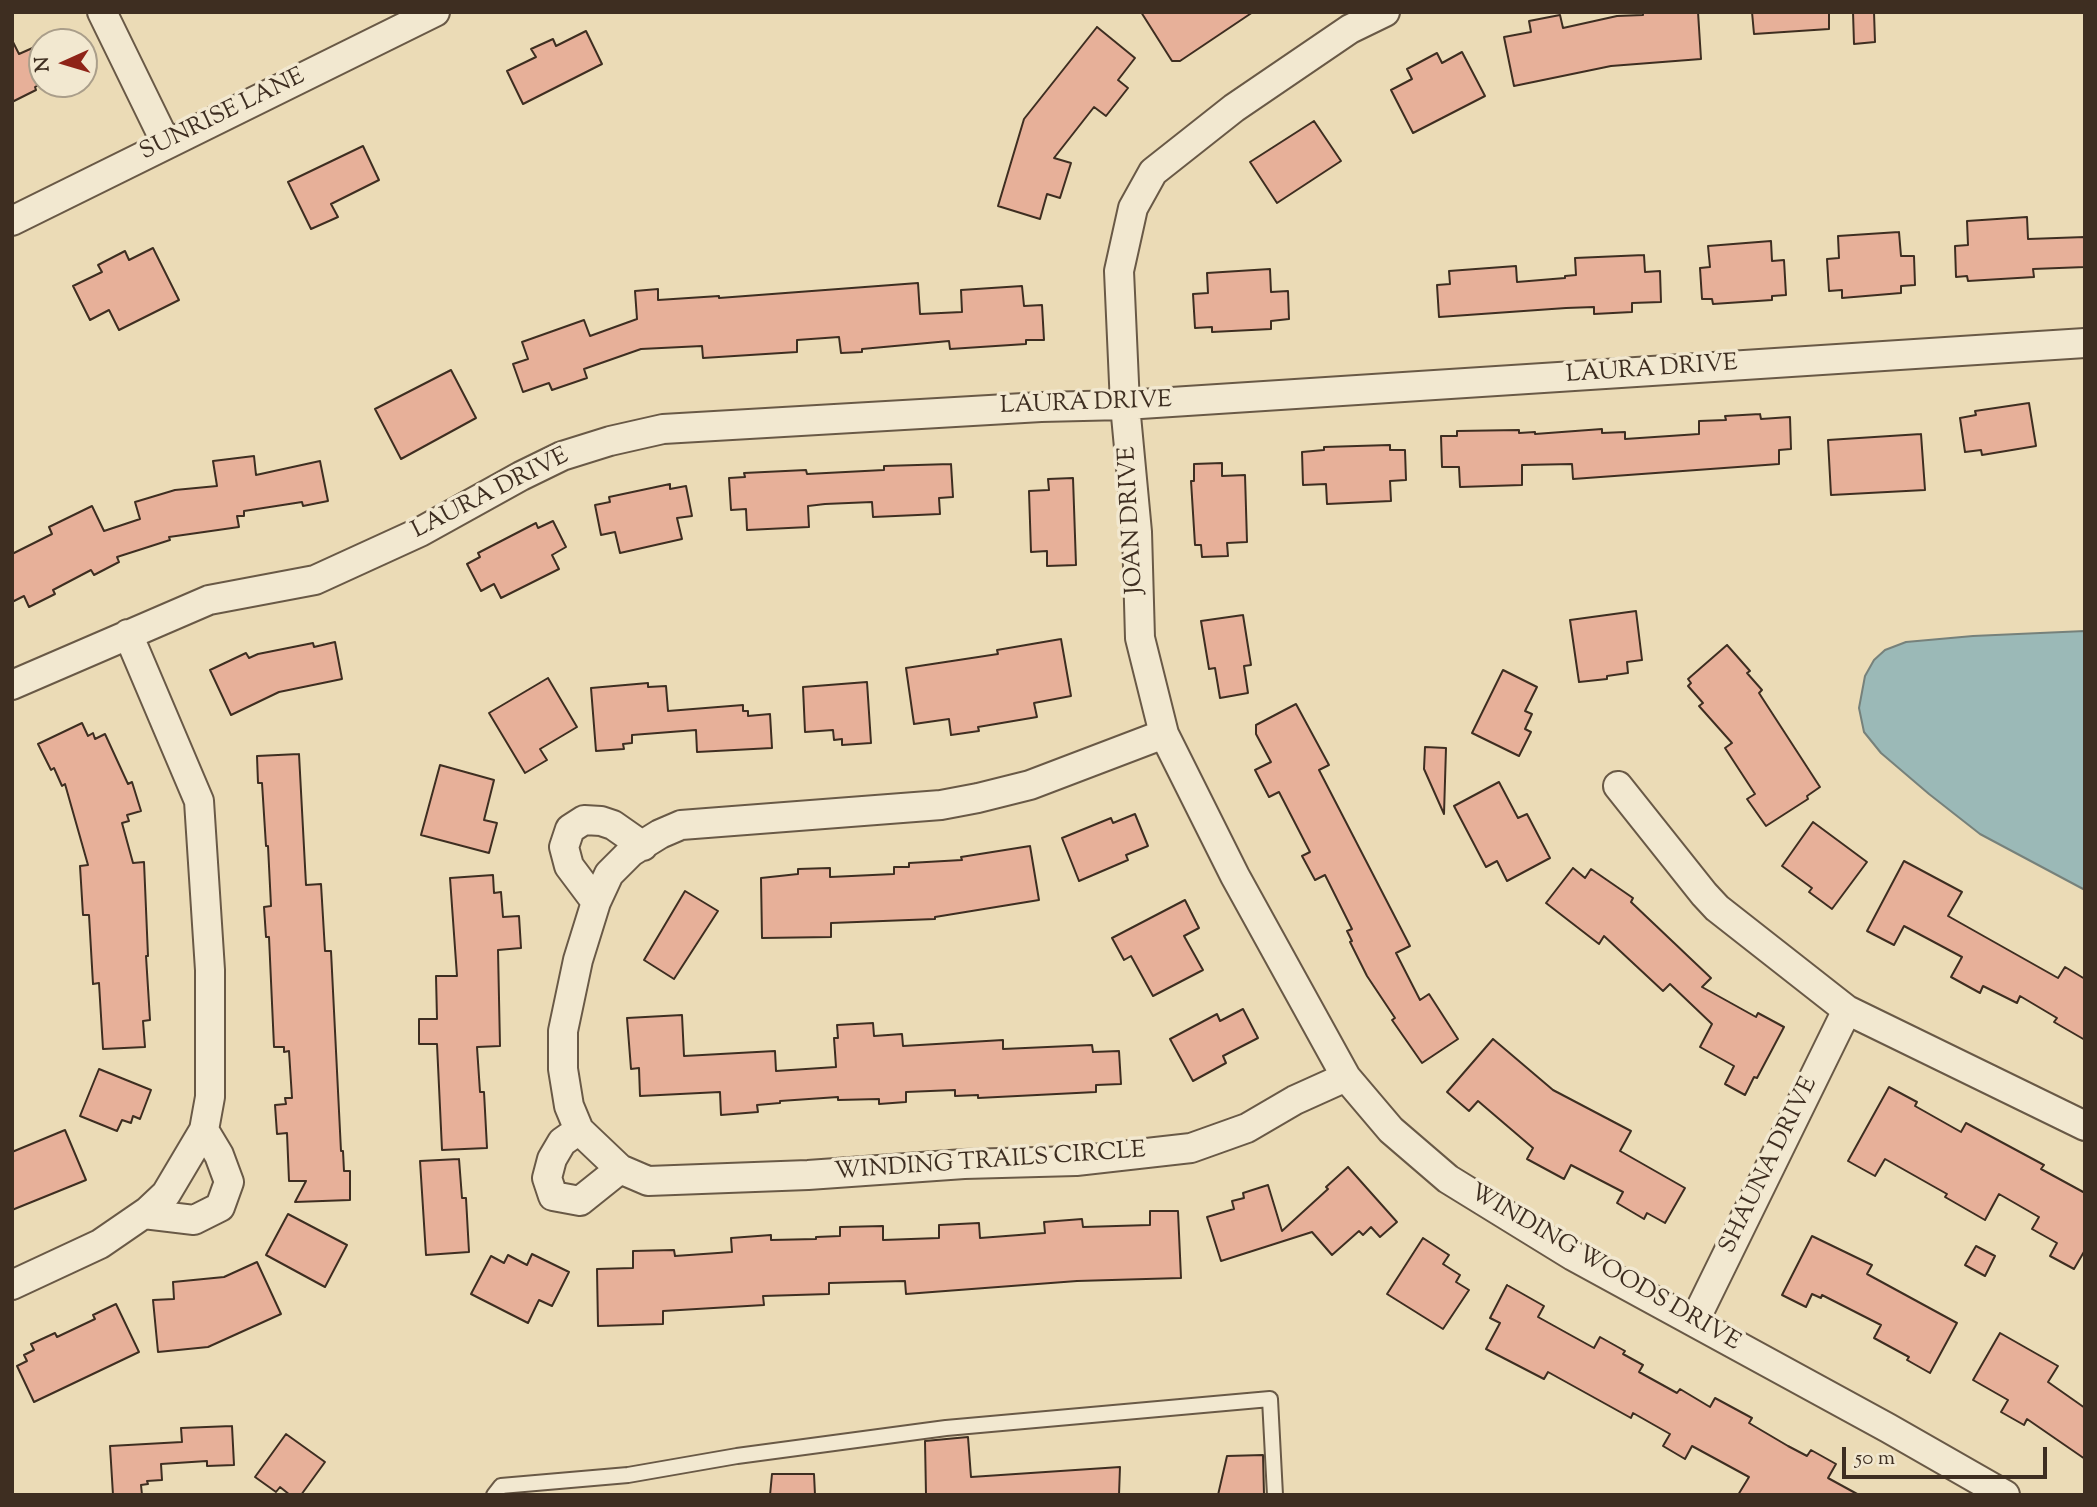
<!DOCTYPE html>
<style>
body{margin:0}
#map{position:relative;width:2097px;height:1507px;overflow:hidden;background:#ebdbb6;font-family:"Sorts Mill Goudy",serif}
canvas{display:block}
.frame{position:absolute;inset:0;border:14px solid #3e2e21;pointer-events:none}
.north{position:absolute;left:28px;top:28px;width:70px;height:70px;box-sizing:border-box;background:#f2e8d0;border:2px solid #aa9e8a;border-radius:50%;rotate:266deg;font-size:19px;font-weight:700;line-height:28px;text-align:center;color:#3e2e21}
.north::after{content:'';display:block;margin:auto;width:24px;height:32px;background:#8f2418;clip-path:polygon(50% 0,100% 100%,50% 72%,0 100%)}
.scale{position:absolute;left:1842px;top:1447px;width:205px;height:32px;box-sizing:border-box;border:4px solid #3e2e21;border-top:0;padding-left:9px;font-size:21px;line-height:24px;white-space:nowrap;color:#3e2e21;-webkit-text-stroke:5px #f2e8d0;paint-order:stroke}
</style>
<div id="map">
<canvas width="2097" height="1507"></canvas>
<div class="frame"></div>
<div class="north">N</div>
<div class="scale">50 m</div>
</div>
<script>
const c = document.querySelector('canvas').getContext('2d');
c.lineJoin = 'round';
function paint(path, color) { c.fillStyle = color; c.fill(path, 'evenodd'); }
const shape = rows => new Path2D(rows.map(r => 'M' + r).join(''));
function stroke(path, color, width, dash) { c.strokeStyle = color; c.lineWidth = width; c.lineCap = dash ? 'butt' : 'round'; c.setLineDash(dash || []); c.stroke(path); }
function label(font, color, halo, rows, align = 'center') {
  c.font = font + ' "Sorts Mill Goudy",serif'; c.lineWidth = 7; c.setLineDash([]); c.textBaseline = 'middle'; c.strokeStyle = halo; c.fillStyle = color; for (const [text, x, y, turn = 0] of rows) {
    c.save(); c.translate(x, y); c.rotate((+turn || 0) * Math.PI / 180); c.textAlign = isNaN(turn) ? turn : align; if (halo) c.strokeText(text, 0, 0); c.fillText(text, 0, 0); c.restore();
  }
}
const water = shape([
 [2085,631,2085,890,1980,834,1929,794,1881,753,1864,732,1859,708,1865,676,1874,660,1885,650,1906,642,1973,636,2085,631]
]);
paint(water, '#9bb9b7');
stroke(water, '#76817b', 2);
const building = shape([
 [1141,12,1253,12,1180,61,1172,61,1141,12],
 [1643,12,1698,12,1701,59,1611,66,1514,86,1504,37,1531,32,1529,21,1560,15,1563,28,1617,16,1643,15,1643,12],
 [1752,12,1829,12,1829,29,1754,34,1752,12],
 [1853,12,1874,12,1875,42,1854,44,1853,12],
 [1097,27,1135,58,1118,80,1128,88,1106,116,1094,107,1054,158,1071,163,1060,198,1047,194,1040,219,998,206,1024,119,1097,27],
 [586,31,602,64,523,104,507,71,536,57,531,49,553,39,556,46,586,31],
 [12,40,19,54,37,46,42,57,42,83,35,87,36,90,12,102,12,40],
 [1462,52,1485,96,1413,133,1391,90,1412,79,1407,69,1437,53,1442,63,1462,52],
 [1314,121,1341,161,1277,203,1250,162,1314,121],
 [363,146,379,180,331,204,338,217,311,229,288,182,363,146],
 [2027,217,2028,239,2085,237,2085,267,2033,269,2034,277,1968,281,1967,276,1956,277,1955,246,1968,245,1967,221,2027,217],
 [1899,232,1901,256,1914,256,1915,285,1901,286,1901,293,1842,298,1842,290,1829,291,1827,259,1839,258,1838,236,1899,232],
 [1771,241,1772,261,1784,260,1786,295,1772,296,1772,300,1713,304,1712,299,1702,299,1700,268,1710,267,1708,246,1771,241],
 [153,248,179,300,119,330,109,310,90,320,73,286,102,272,98,265,125,251,129,260,153,248],
 [1644,255,1645,272,1660,271,1661,302,1632,303,1632,312,1594,314,1594,307,1566,308,1439,317,1437,285,1450,284,1449,271,1516,266,1517,282,1565,278,1565,276,1576,275,1575,258,1644,255],
 [1270,269,1271,292,1288,291,1289,319,1271,321,1271,329,1212,332,1212,327,1195,328,1193,294,1208,293,1207,273,1270,269],
 [918,283,920,314,962,312,961,290,1022,286,1024,306,1042,305,1044,340,1026,340,1026,344,950,349,949,341,862,349,862,352,841,353,839,337,797,340,797,352,703,358,702,346,641,349,584,369,587,378,552,390,549,383,523,392,513,364,528,359,522,342,584,320,590,336,637,319,635,291,658,289,658,300,719,296,719,298,918,283],
 [451,370,476,418,401,459,375,409,451,370],
 [2029,403,2036,446,1982,455,1981,450,1965,452,1960,418,1976,415,1975,411,2029,403],
 [1760,414,1761,419,1790,417,1791,449,1779,450,1779,464,1573,479,1572,464,1522,465,1522,485,1460,487,1459,467,1442,467,1441,436,1457,436,1457,431,1519,430,1519,433,1535,432,1535,434,1602,429,1602,433,1625,432,1625,439,1699,434,1699,421,1726,420,1725,416,1760,414],
 [1921,434,1925,490,1831,495,1828,440,1921,434],
 [1390,445,1390,450,1405,450,1406,480,1390,481,1391,501,1327,504,1326,484,1303,485,1302,452,1324,450,1324,447,1390,445],
 [254,456,256,475,320,461,328,501,303,506,302,502,244,511,244,516,237,516,239,527,169,537,170,540,117,557,119,562,94,575,91,570,53,590,55,594,29,607,24,596,12,602,12,554,52,534,49,527,92,506,104,531,140,519,135,502,175,490,217,486,213,461,254,456],
 [1222,463,1222,476,1245,475,1247,542,1227,543,1228,556,1202,557,1201,545,1195,545,1191,481,1194,481,1194,464,1222,463],
 [951,464,953,497,939,498,940,514,873,517,872,502,825,504,808,506,809,527,747,530,746,509,731,510,729,478,745,477,744,473,806,470,807,474,884,470,884,466,951,464],
 [1073,478,1076,565,1047,566,1047,551,1031,552,1029,491,1049,490,1048,479,1073,478],
 [670,484,670,489,686,486,692,516,677,518,682,539,620,553,615,532,601,535,595,505,610,502,609,497,670,484],
 [553,521,566,547,552,555,559,569,501,598,494,584,481,591,467,564,480,557,478,553,536,523,538,528,553,521],
 [1636,611,1642,660,1627,662,1628,673,1607,676,1607,679,1579,682,1570,620,1636,611],
 [1243,615,1251,665,1244,666,1248,693,1220,698,1215,668,1209,669,1201,621,1243,615],
 [1061,639,1071,696,1034,703,1037,717,978,727,979,731,951,735,949,719,914,724,906,668,998,654,997,650,1061,639],
 [335,642,342,679,279,692,231,715,210,670,246,653,249,658,258,654,313,643,314,647,335,642],
 [1727,645,1750,671,1747,673,1762,690,1759,693,1820,787,1807,796,1808,799,1766,826,1747,799,1755,794,1725,748,1732,743,1699,706,1703,703,1688,686,1691,683,1688,679,1727,645],
 [1503,670,1537,687,1525,711,1532,714,1525,729,1531,732,1519,756,1472,733,1503,670],
 [548,678,577,727,540,749,547,760,525,773,489,713,548,678],
 [867,682,871,743,842,745,842,739,834,740,833,730,805,732,803,687,867,682],
 [648,683,648,687,666,686,668,711,743,705,743,711,748,711,748,716,770,714,772,748,697,752,696,730,632,735,632,743,623,744,624,749,596,751,591,688,648,683],
 [1296,704,1329,765,1319,770,1410,946,1396,953,1420,1000,1429,994,1458,1039,1422,1063,1392,1020,1395,1018,1367,976,1350,942,1352,941,1347,931,1352,929,1325,875,1315,880,1302,856,1310,852,1279,792,1269,797,1255,770,1271,762,1256,734,1256,725,1296,704],
 [82,723,88,736,93,733,95,739,105,734,128,784,132,782,141,811,127,815,129,821,122,823,133,863,144,862,148,956,146,956,150,1020,143,1021,145,1047,103,1049,99,983,93,984,89,915,83,915,80,866,88,865,65,784,62,786,54,768,51,770,38,744,82,723],
 [1425,747,1446,748,1444,814,1424,769,1425,747],
 [299,754,306,885,321,884,325,951,331,951,341,1151,343,1151,344,1171,350,1171,350,1200,295,1202,306,1181,289,1181,287,1133,277,1134,275,1105,286,1104,285,1098,292,1098,289,1051,284,1052,284,1047,274,1047,269,937,266,937,264,907,271,906,268,846,266,846,262,783,258,783,257,756,299,754],
 [440,765,494,780,484,820,497,823,489,853,421,835,440,765],
 [1499,782,1518,818,1527,814,1550,858,1507,881,1497,861,1486,867,1454,806,1499,782],
 [1135,814,1148,846,1126,855,1128,860,1079,881,1062,838,1111,818,1113,823,1135,814],
 [1813,822,1867,862,1832,909,1809,892,1812,888,1782,866,1813,822],
 [1030,846,1039,900,935,917,935,919,831,923,831,937,762,938,761,878,798,874,798,869,830,868,830,877,894,874,894,867,909,867,909,863,962,860,961,857,1030,846],
 [1904,861,1962,892,1948,916,2058,978,2065,967,2085,979,2085,1040,2054,1022,2057,1018,2020,996,2017,1003,1983,986,1980,993,1951,977,1962,957,1904,926,1894,945,1867,931,1904,861],
 [1573,868,1585,878,1591,869,1633,898,1631,902,1711,978,1702,987,1756,1017,1758,1013,1784,1027,1757,1078,1754,1077,1745,1095,1725,1084,1734,1066,1700,1047,1712,1024,1670,984,1663,991,1604,936,1599,944,1546,903,1573,868],
 [493,875,494,893,501,892,503,917,519,916,521,948,498,950,500,1046,477,1047,480,1092,484,1092,487,1148,442,1150,437,1044,419,1044,419,1019,437,1019,436,976,457,976,450,878,493,875],
 [685,891,718,911,674,979,644,960,685,891],
 [1185,900,1199,928,1184,936,1203,970,1153,996,1131,956,1124,960,1112,938,1185,900],
 [1243,1009,1258,1038,1223,1056,1226,1063,1193,1081,1170,1039,1217,1014,1220,1021,1243,1009],
 [682,1015,684,1056,775,1051,776,1071,836,1067,834,1038,838,1038,837,1025,873,1023,874,1036,902,1034,903,1046,1003,1040,1003,1049,1092,1045,1093,1052,1119,1051,1121,1084,1096,1085,1096,1092,978,1098,978,1095,955,1096,955,1090,906,1092,906,1102,879,1104,879,1099,838,1100,838,1097,780,1101,780,1103,757,1105,758,1112,721,1115,720,1092,640,1096,639,1068,631,1069,627,1018,682,1015],
 [1493,1039,1553,1090,1631,1131,1620,1151,1685,1188,1665,1223,1647,1213,1644,1219,1617,1203,1623,1192,1571,1165,1564,1179,1527,1159,1533,1148,1478,1101,1469,1111,1447,1092,1493,1039],
 [99,1069,151,1090,140,1119,133,1116,131,1123,122,1120,117,1131,80,1116,99,1069],
 [1889,1087,1917,1102,1915,1106,1961,1132,1966,1123,2044,1165,2041,1169,2085,1193,2085,1250,2074,1269,2050,1256,2057,1243,2032,1229,2039,1217,1999,1194,1985,1220,1945,1197,1947,1194,1885,1159,1875,1176,1848,1161,1889,1087],
 [65,1130,86,1180,12,1210,12,1152,65,1130],
 [459,1159,462,1198,466,1198,469,1252,426,1255,420,1161,459,1159],
 [1348,1167,1397,1222,1380,1237,1371,1227,1363,1235,1359,1231,1332,1255,1312,1232,1221,1261,1207,1217,1234,1209,1232,1201,1244,1198,1243,1193,1268,1185,1282,1231,1328,1189,1326,1187,1348,1167],
 [1150,1211,1178,1211,1181,1278,1077,1281,906,1294,905,1281,829,1283,829,1294,763,1296,764,1305,663,1311,663,1324,598,1326,597,1269,633,1268,633,1251,674,1250,675,1256,732,1252,731,1238,771,1235,771,1240,816,1239,816,1237,840,1236,840,1227,883,1226,883,1240,939,1238,939,1225,979,1223,980,1238,1045,1233,1044,1222,1082,1219,1083,1227,1150,1225,1150,1211],
 [288,1214,347,1245,325,1287,266,1255,288,1214],
 [1812,1236,1872,1265,1867,1274,1957,1323,1930,1373,1907,1360,1909,1357,1874,1338,1881,1325,1822,1295,1821,1298,1812,1294,1806,1307,1782,1295,1812,1236],
 [1423,1238,1449,1255,1443,1264,1460,1275,1456,1282,1469,1290,1443,1329,1387,1294,1423,1238],
 [1976,1246,1995,1256,1985,1276,1965,1265,1976,1246],
 [532,1254,569,1272,552,1306,539,1300,528,1323,471,1294,491,1256,504,1263,508,1255,527,1265,532,1254],
 [257,1262,281,1314,208,1347,158,1352,153,1300,174,1299,173,1282,224,1277,257,1262],
 [1507,1285,1544,1306,1538,1317,1594,1348,1600,1337,1625,1351,1623,1354,1643,1365,1639,1372,1677,1393,1680,1389,1710,1407,1715,1398,1752,1418,1749,1423,1788,1446,1807,1456,1811,1450,1836,1464,1828,1478,1859,1495,1738,1495,1749,1477,1692,1446,1685,1459,1663,1446,1670,1434,1633,1413,1631,1418,1548,1372,1544,1379,1486,1349,1500,1323,1490,1318,1507,1285],
 [116,1304,139,1352,34,1402,17,1366,27,1361,24,1355,34,1350,31,1344,55,1333,57,1337,95,1319,93,1315,116,1304],
 [2000,1333,2058,1366,2048,1382,2085,1408,2085,1459,2027,1419,2024,1425,2001,1412,2008,1400,1973,1380,2000,1333],
 [232,1426,234,1465,207,1466,207,1461,161,1464,162,1480,147,1481,148,1484,141,1485,142,1495,113,1495,110,1446,182,1442,181,1428,232,1426],
 [286,1434,325,1462,301,1495,290,1495,280,1487,276,1492,255,1477,286,1434],
 [968,1437,971,1477,1120,1467,1119,1495,926,1495,925,1441,968,1437],
 [1263,1455,1264,1495,1218,1495,1227,1456,1263,1455],
 [772,1474,814,1474,815,1495,770,1495,772,1474]
]);
paint(building, '#e7b099');
stroke(building, '#3e2e21', 2);
const lane = shape([
 [494,1495,501,1486,628,1475,737,1456,946,1428,1270,1399,1275,1495]
]);
const street = shape([
 [102,12,166,143],
 [1385,12,1350,29,1234,108,1153,172,1133,208,1119,271,1125,405,1137,532,1140,638,1164,734,1235,876,1346,1077,1391,1130,1448,1179,1573,1256,1888,1428,2005,1495],
 [12,221,435,12],
 [12,685,209,600,315,580,420,532,521,476,562,456,610,441,663,429,1041,407,1125,405,2085,343],
 [1164,734,1030,785,978,798,941,805,681,825,660,834,631,852,609,874,596,902,578,960,563,1031,563,1069,569,1106,579,1130,620,1169,648,1181,808,1175,964,1164,1076,1161,1191,1148,1247,1128,1295,1100,1346,1077],
 [1618,786,1704,894,1717,908,1847,1010,2085,1126],
 [596,902,569,866,564,847,570,829,584,820,601,821,613,825,643,846],
 [579,1130,562,1142,552,1159,547,1178,553,1196,580,1201,620,1169],
 [144,1214,194,1220,220,1207,229,1182,219,1155,204,1130],
 [12,1285,100,1244,148,1211,166,1194,204,1130,210,1097,210,970,199,801,128,634],
 [1694,1322,1847,1010]
]);
stroke(lane, '#695946', 18);
stroke(street, '#695946', 32);
stroke(lane, '#f2e8d0', 14);
stroke(street, '#f2e8d0', 28);
label('24px', '#3e2e21', '#f2e8d0', [
 ["SUNRISE LANE",223,116,-26],
 ["LAURA DRIVE",1652,371,-4],
 ["LAURA DRIVE",1086,405,-2],
 ["LAURA DRIVE",491,495,-27],
 ["JOAN DRIVE",1133,520,-93],
 ["WINDING TRAILS CIRCLE",990,1163,-4],
 ["SHAUNA DRIVE",1770,1166,-64],
 ["WINDING WOODS DRIVE",1604,1269,30]
]);
</script>
